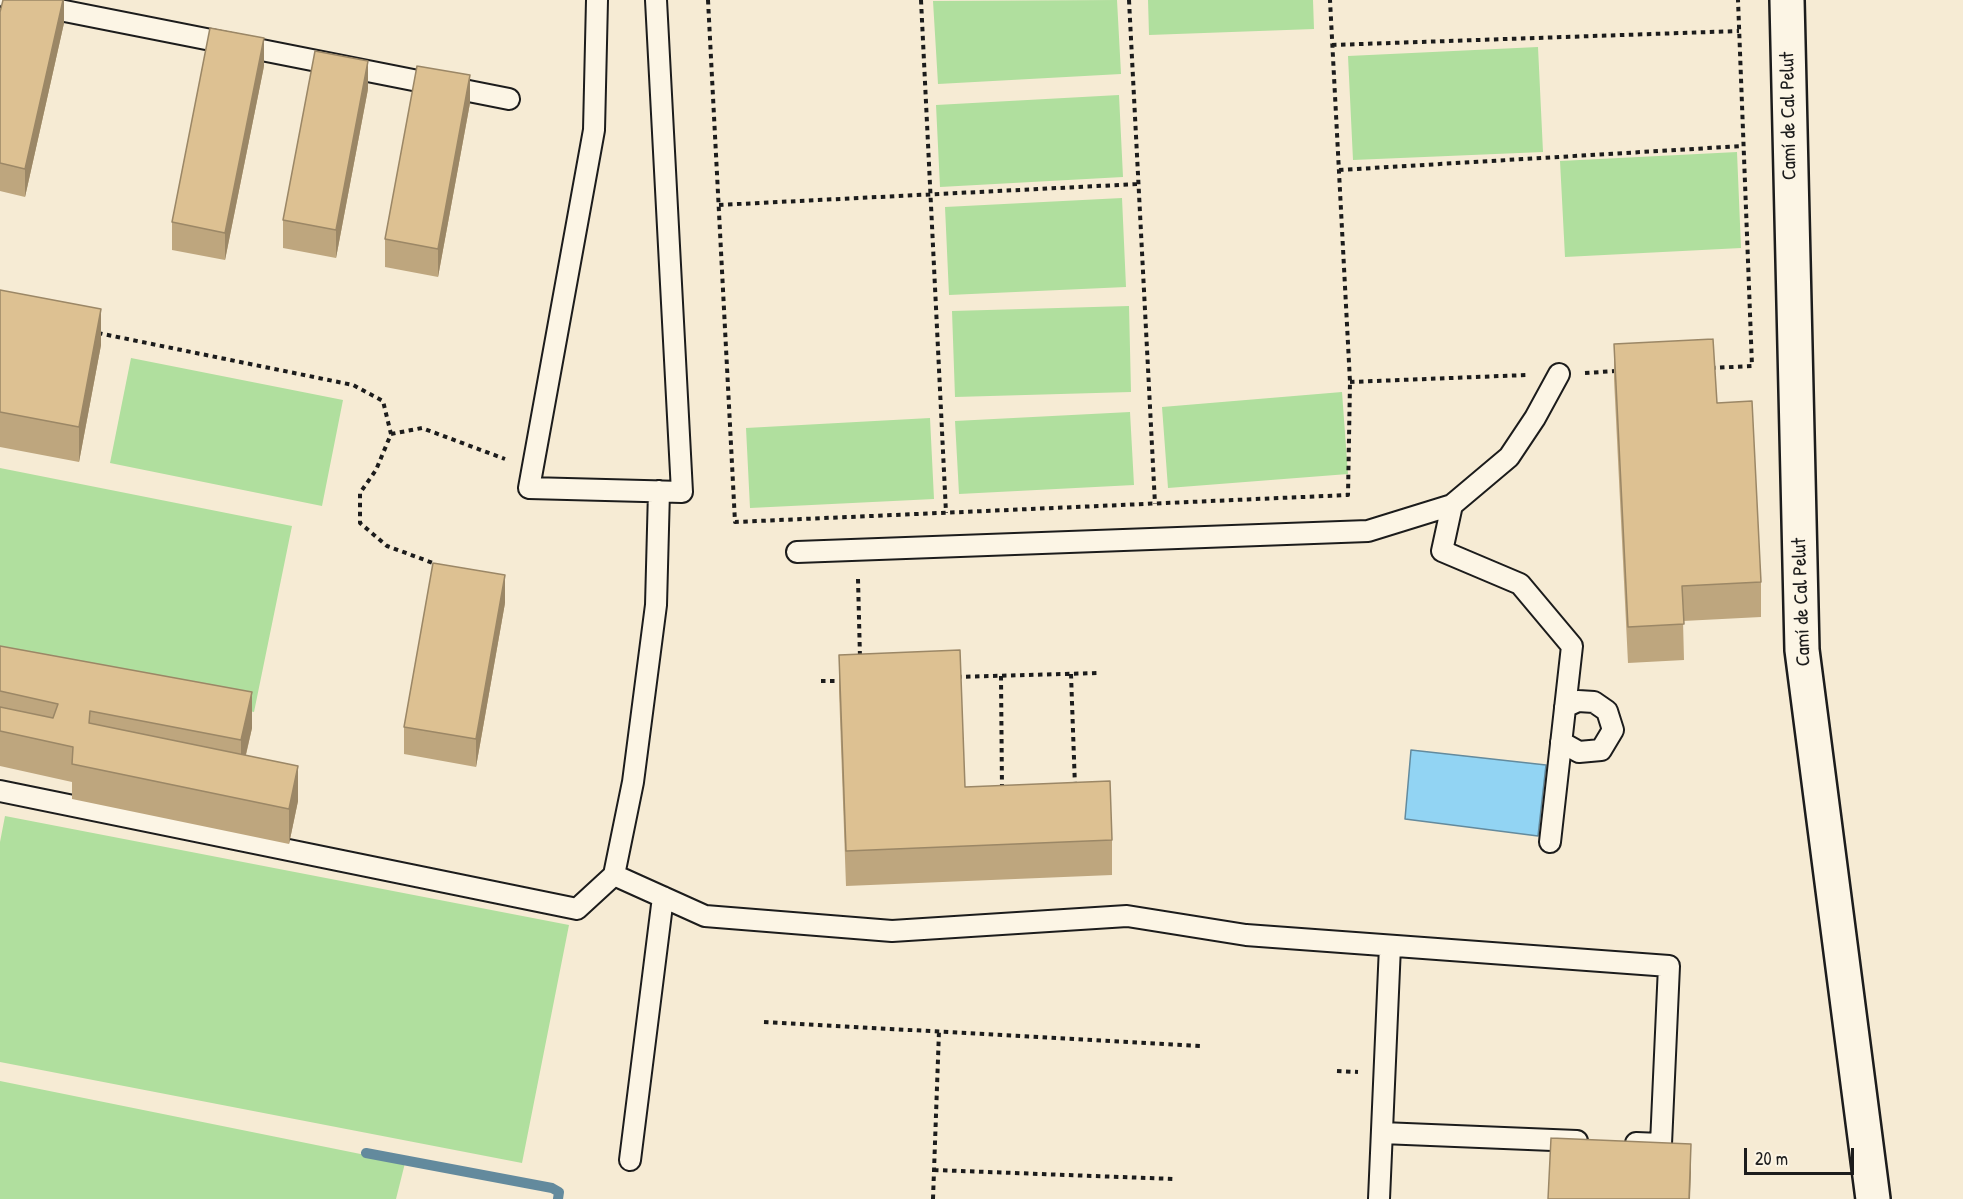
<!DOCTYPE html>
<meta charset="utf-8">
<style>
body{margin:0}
#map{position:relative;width:1963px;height:1199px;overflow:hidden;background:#f6ebd4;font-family:"Patrick Hand",sans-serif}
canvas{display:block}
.scale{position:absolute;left:1744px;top:1148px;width:110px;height:27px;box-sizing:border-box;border:3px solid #1c1c1c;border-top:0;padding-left:8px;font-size:18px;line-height:21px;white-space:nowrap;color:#1c1c1c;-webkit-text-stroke:4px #fcf5e5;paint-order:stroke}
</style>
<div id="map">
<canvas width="1963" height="1199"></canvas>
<div class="scale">20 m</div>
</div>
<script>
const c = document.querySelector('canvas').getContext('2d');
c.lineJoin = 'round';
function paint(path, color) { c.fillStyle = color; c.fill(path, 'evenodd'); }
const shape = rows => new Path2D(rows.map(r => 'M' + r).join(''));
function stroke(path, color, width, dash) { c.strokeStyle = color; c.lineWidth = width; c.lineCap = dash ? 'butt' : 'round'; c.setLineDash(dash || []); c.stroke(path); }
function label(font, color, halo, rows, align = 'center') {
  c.font = font + ' "Patrick Hand",sans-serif'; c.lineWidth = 5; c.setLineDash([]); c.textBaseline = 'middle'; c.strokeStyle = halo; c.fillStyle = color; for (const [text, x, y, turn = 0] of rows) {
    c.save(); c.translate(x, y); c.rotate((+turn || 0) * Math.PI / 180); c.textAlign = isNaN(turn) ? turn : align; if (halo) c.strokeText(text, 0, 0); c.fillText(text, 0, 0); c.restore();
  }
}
paint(shape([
 [1117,0,1121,74,938,84,933,1],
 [1148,0,1313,0,1314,29,1149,35],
 [1538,47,1543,152,1353,160,1348,56],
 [1119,95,1123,177,940,187,936,105],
 [1737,152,1741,248,1565,257,1560,161],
 [1122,198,1126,287,949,295,945,207],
 [1129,306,1131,392,955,397,952,311],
 [131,358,343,400,322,506,110,463],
 [1342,392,1348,474,1168,488,1162,407],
 [1130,412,1134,485,959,494,955,421],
 [930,418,934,499,750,508,746,428],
 [0,468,292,526,254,712,0,661],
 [5,816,569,925,522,1163,0,1062,0,842],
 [0,1081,405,1163,396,1199,0,1199]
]), '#b0df9e');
const water = shape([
 [1411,750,1546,765,1538,836,1405,819,1411,750]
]);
paint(water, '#92d4f3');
stroke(water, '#638a9d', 1.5);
stroke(shape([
 [366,1153,552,1188,559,1192,558,1199]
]), '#638a9d', 10);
const service = shape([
 [9,0,509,99],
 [597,0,594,130,529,488,682,492,656,0],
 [1452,505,1442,551,1520,584,1572,646,1550,842],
 [797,552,1368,531,1452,505,1509,457,1535,418,1559,374],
 [1561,742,1579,752,1601,750,1613,730,1607,711,1594,702,1578,701,1565,707],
 [0,791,577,909,614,875,633,782,656,605,659,491],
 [614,875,705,916,892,931,1127,916,1246,935,1669,966,1661,1144,1636,1143],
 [1382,1133,1577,1141],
 [630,1160,663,897],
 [1379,1199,1390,946]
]);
const minor = shape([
 [1787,0,1802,650,1873,1199]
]);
stroke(service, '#1c1c1c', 24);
stroke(minor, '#1c1c1c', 38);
stroke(shape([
 [708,0,735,522,1348,495,1350,382,1330,0],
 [921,0,946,513],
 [1129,0,1155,504],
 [1332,45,1739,31],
 [1339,170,1743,146],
 [719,205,1138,184],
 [98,333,353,385,383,401,391,434,376,470,360,493,360,523,387,546,433,563],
 [1711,368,1752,366,1738,0],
 [1585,373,1616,371],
 [1350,382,1526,375],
 [391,434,422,428,505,459],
 [858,579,860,658],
 [1071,674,1075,787],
 [1001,676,1002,789],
 [957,677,1098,673],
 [821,681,841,681],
 [764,1022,1202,1046],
 [1337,1071,1358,1072],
 [934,1170,1174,1179],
 [933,1199,939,1031]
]), '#1c1c1c', 4, [4.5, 4.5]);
stroke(service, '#fcf5e5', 20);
stroke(minor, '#fcf5e5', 33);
paint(shape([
 [64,0,64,23,25,197,0,191,0,12],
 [264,66,225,260,172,250,172,222],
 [368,89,336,258,283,248,283,220],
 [470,103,438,277,385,267,385,239],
 [0,290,101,345,79,462,0,447],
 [1614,344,1717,403,1761,582,1761,617,1683,621,1684,660,1628,663,1614,379],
 [505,603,476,767,404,754,404,727],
 [0,646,252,728,246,755,298,801,289,844,72,799,72,782,0,766],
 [839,655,965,787,1112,840,1112,875,846,886,839,691]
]), '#bea67e');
paint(shape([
 [63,0,64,0,64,23,25,197,25,169],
 [264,38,264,66,225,260,225,233],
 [368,61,368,89,336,258,336,230],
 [470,75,470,103,438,277,438,249],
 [101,309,101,345,79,462,79,427],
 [505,575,505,603,476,767,476,739],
 [252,692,252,728,241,775,241,740],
 [298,766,298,801,289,844,289,809],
 [1691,1144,1691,1172,1690,1199,1689,1199]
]), '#9b8766');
const building = shape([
 [3,0,63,0,25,169,0,163,0,12,3,0],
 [210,28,264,38,225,233,172,222,210,28],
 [315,51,368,61,336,230,283,220,315,51],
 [417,66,470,75,438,249,385,239,417,66],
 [0,290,101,309,79,427,0,412,0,290],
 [1713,339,1717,403,1752,401,1761,582,1682,586,1684,624,1628,627,1614,344,1713,339],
 [433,563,505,575,476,739,404,727,433,563],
 [0,646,252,692,241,740,90,711,89,723,298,766,289,809,72,764,73,747,0,731,0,707,53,718,58,704,0,691,0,646],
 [960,650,965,787,1110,781,1112,840,846,851,839,655,960,650],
 [1551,1138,1691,1144,1689,1199,1548,1199,1551,1138]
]);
paint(building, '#ddc192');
stroke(building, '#9b8766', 1.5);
label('20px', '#1c1c1c', '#fcf5e5', [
 ["Camí de Cal Pelut",1789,116,-91],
 ["Camí de Cal Pelut",1802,602,-92]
]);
</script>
